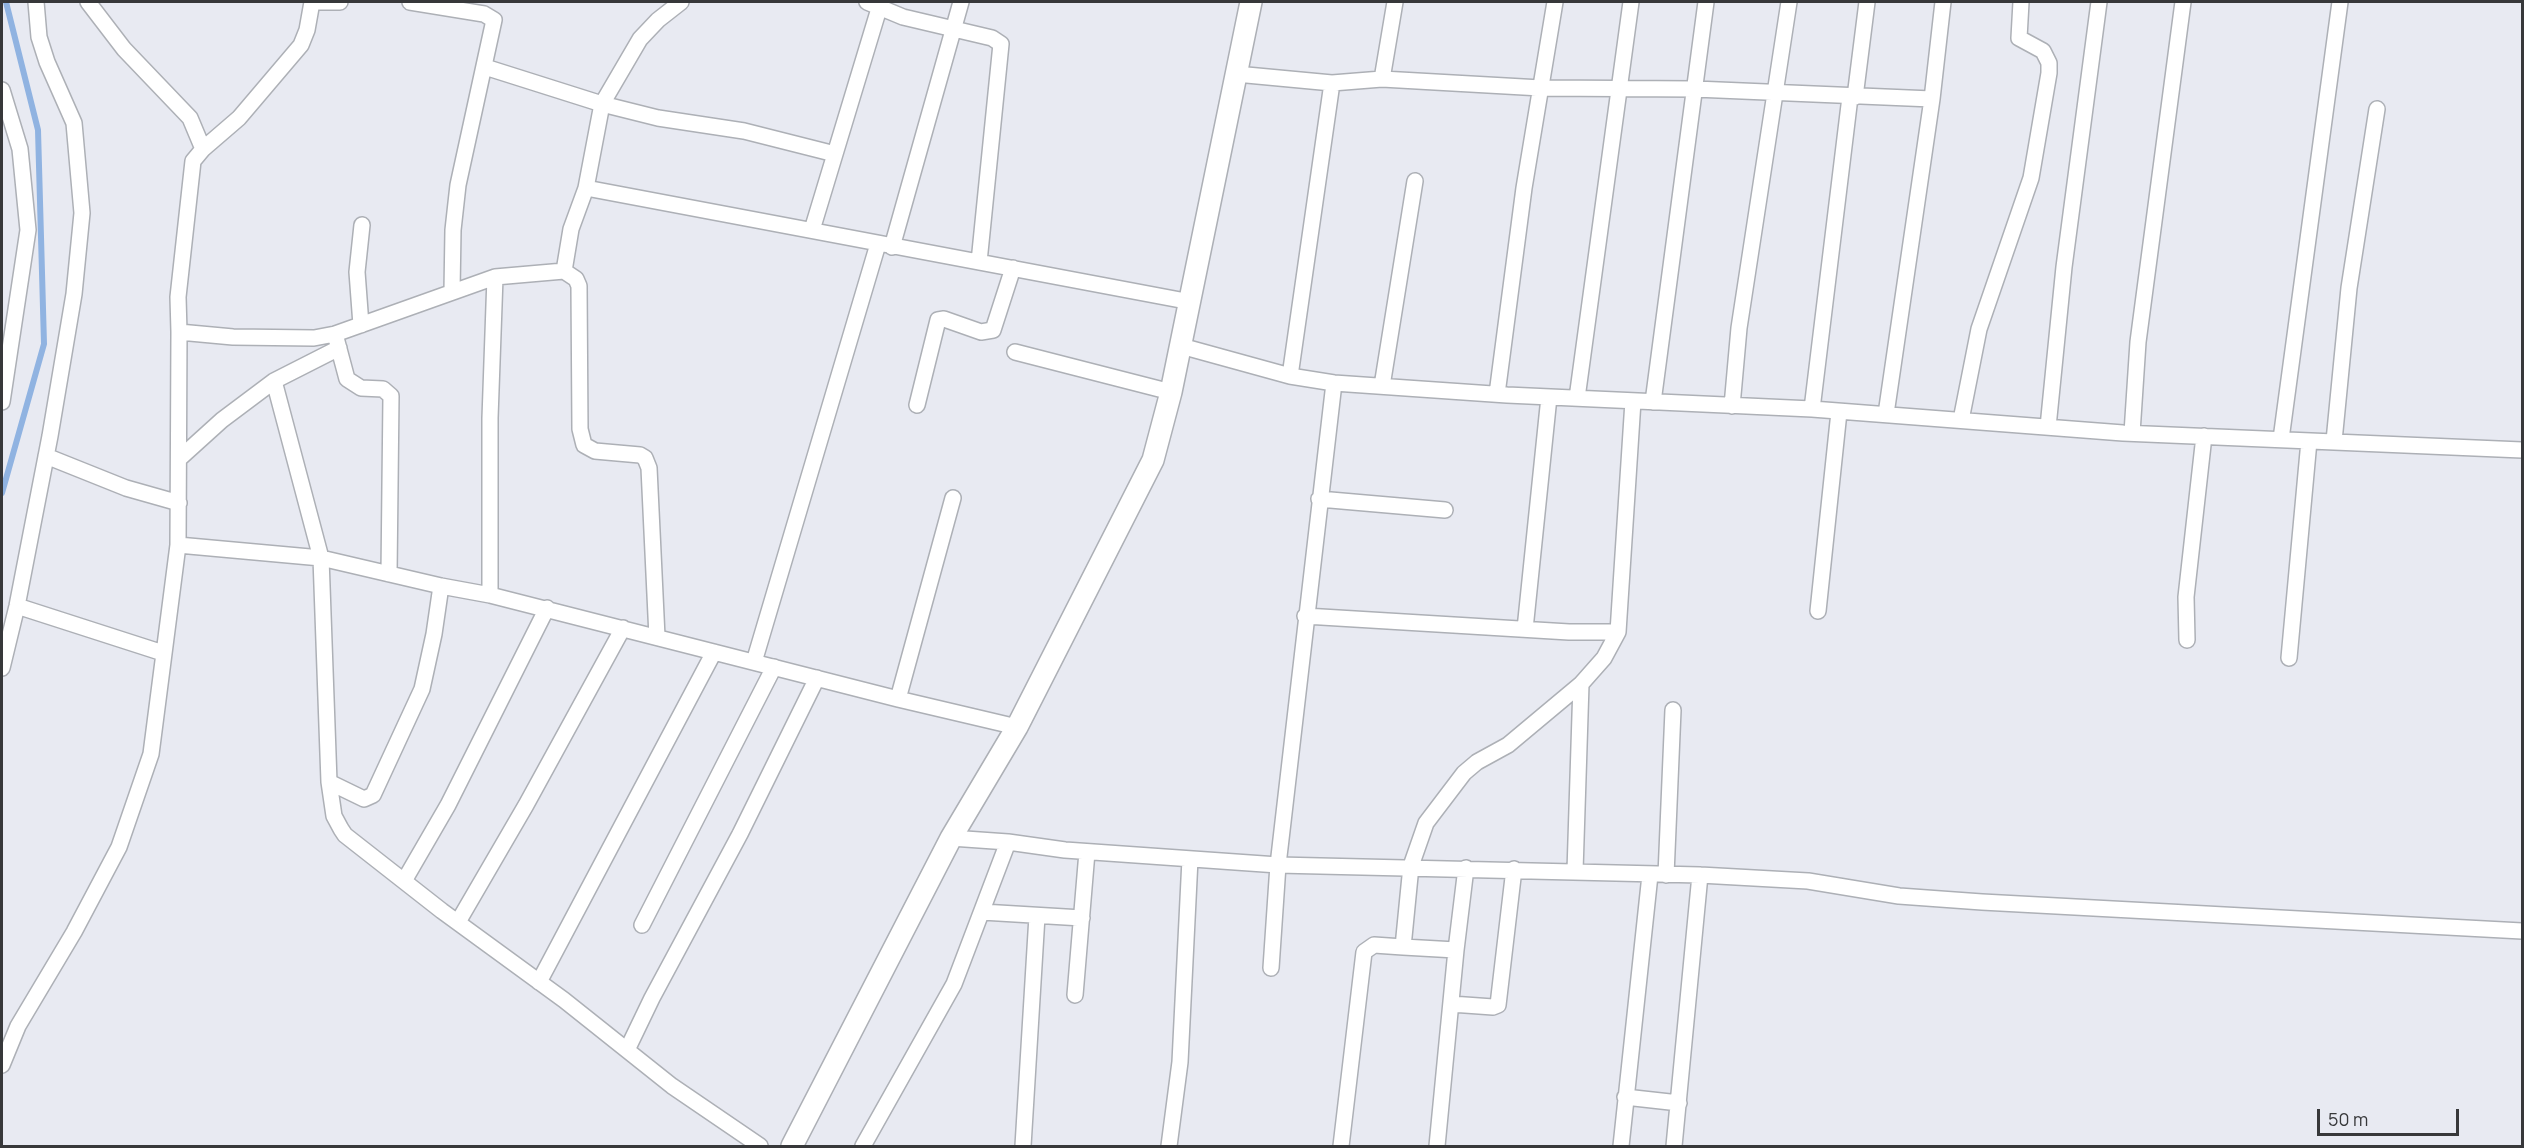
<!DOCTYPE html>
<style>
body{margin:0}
#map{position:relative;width:2524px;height:1148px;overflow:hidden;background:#e8eaf2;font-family:Manrope,sans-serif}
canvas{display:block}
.frame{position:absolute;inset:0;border:3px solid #37383a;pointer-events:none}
.scale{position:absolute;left:2317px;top:1109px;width:142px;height:27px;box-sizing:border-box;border:3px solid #37383a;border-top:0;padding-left:8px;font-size:18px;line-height:21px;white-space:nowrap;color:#37383a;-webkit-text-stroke:4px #e8eaf2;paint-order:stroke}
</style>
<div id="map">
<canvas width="2524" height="1148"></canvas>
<div class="frame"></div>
<div class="scale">50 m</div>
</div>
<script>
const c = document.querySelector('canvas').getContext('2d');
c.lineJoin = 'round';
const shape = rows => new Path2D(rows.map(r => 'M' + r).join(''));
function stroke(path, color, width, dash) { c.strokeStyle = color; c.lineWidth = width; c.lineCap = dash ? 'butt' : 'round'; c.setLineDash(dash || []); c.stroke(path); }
stroke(shape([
 [2,493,44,344,38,130,6,2]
]), '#90b3e1', 6);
const minor = shape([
 [88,2,124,49,190,118,203,149,193,161,178,297,179,332],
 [312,2,340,2],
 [410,2,484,14,494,20,458,185,453,230,452,291],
 [867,2,903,17,992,38,1001,44,979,262],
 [1395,2,1382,79,1541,88,1695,89,1932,99,1943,2],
 [485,67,602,104,658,118,744,131,835,154],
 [1236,74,1332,83,1382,79],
 [2,90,20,149,28,230,2,402],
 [1855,97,1867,2],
 [203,149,239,118,301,45,307,30,312,2],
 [586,188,602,104,640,39,658,20,681,2],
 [812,230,881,2],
 [892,247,961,2],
 [564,271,576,279,579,286,580,429,584,445,595,451,640,455,645,458,649,468,657,637],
 [361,325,357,272,362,225],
 [335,334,347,379,361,388,383,389,391,396,389,574],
 [1181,346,1290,376,1334,383,1507,395,1812,409,2123,433,2522,450],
 [1015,352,1171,392],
 [1290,376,1332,83],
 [274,381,321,558,329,782,334,816,341,829,345,835,442,911,564,1000,672,1086,760,1146],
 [1382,386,1415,181],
 [1497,394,1524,188,1555,2],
 [1577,398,1631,2],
 [1653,402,1706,2],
 [917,405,938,320,944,319,981,332,993,330,1013,268],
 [1732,406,1739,328,1789,2],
 [1812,409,1850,97],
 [1886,414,1932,99],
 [1961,420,1979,329,2031,178,2049,73,2049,63,2043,51,2019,38,2021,2],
 [2048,427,2064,267,2099,2],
 [2132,433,2138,342,2183,2],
 [2281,439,2340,2],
 [2334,441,2349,288,2377,109],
 [46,456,126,488,179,503],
 [180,458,222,420,274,381,339,348],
 [1319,499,1445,510],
 [178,545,321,558,441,586,490,595,898,699,1017,727],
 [490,595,490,418,495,277],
 [17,606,163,653],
 [1818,611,1839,412],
 [1305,616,1569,632,1618,632,1604,658,1581,684,1508,745,1477,762,1464,773,1426,823,1411,866,1403,947,1456,950,1437,1146],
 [1525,629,1549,397],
 [1618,632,1633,401],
 [2187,640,2186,597,2204,436],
 [2289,658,2309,441],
 [754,662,878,244],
 [2,668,17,606,50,436,74,294,82,213,74,123,47,62,39,37,36,2],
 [898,699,953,498],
 [329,782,364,799,373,795,422,689,434,634,441,586],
 [951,838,1008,842,1065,850,1278,865,1700,875,1808,881,1899,896,1982,902,2522,931],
 [1575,871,1581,684],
 [1666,875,1673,710],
 [404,881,448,805,547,608],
 [982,912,1082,918],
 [458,922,526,805,623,628],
 [642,925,774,667],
 [1456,950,1466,868],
 [1271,968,1278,865,1334,383],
 [539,982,714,652],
 [1075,995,1087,852],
 [1451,1004,1493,1007,1498,1005,1514,869],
 [627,1050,652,998,740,834,817,678],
 [2,1065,18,1026,74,932,119,847,151,754,178,545,179,332,233,337,314,338,335,334,495,277,564,271,571,229,586,188,1191,302],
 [1625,1097,1679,1103],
 [863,1146,954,984,1008,842],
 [1023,1146,1037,916],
 [1169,1146,1180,1062,1190,859],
 [1341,1146,1364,952,1374,945,1403,947],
 [1621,1146,1650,875],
 [1674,1146,1700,875]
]);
const secondary = shape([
 [792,1146,951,838,1017,727,1153,460,1171,392,1251,2]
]);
stroke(minor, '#adb0b6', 18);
stroke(secondary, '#adb0b6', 24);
stroke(minor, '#fff', 15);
stroke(secondary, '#fff', 21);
</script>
